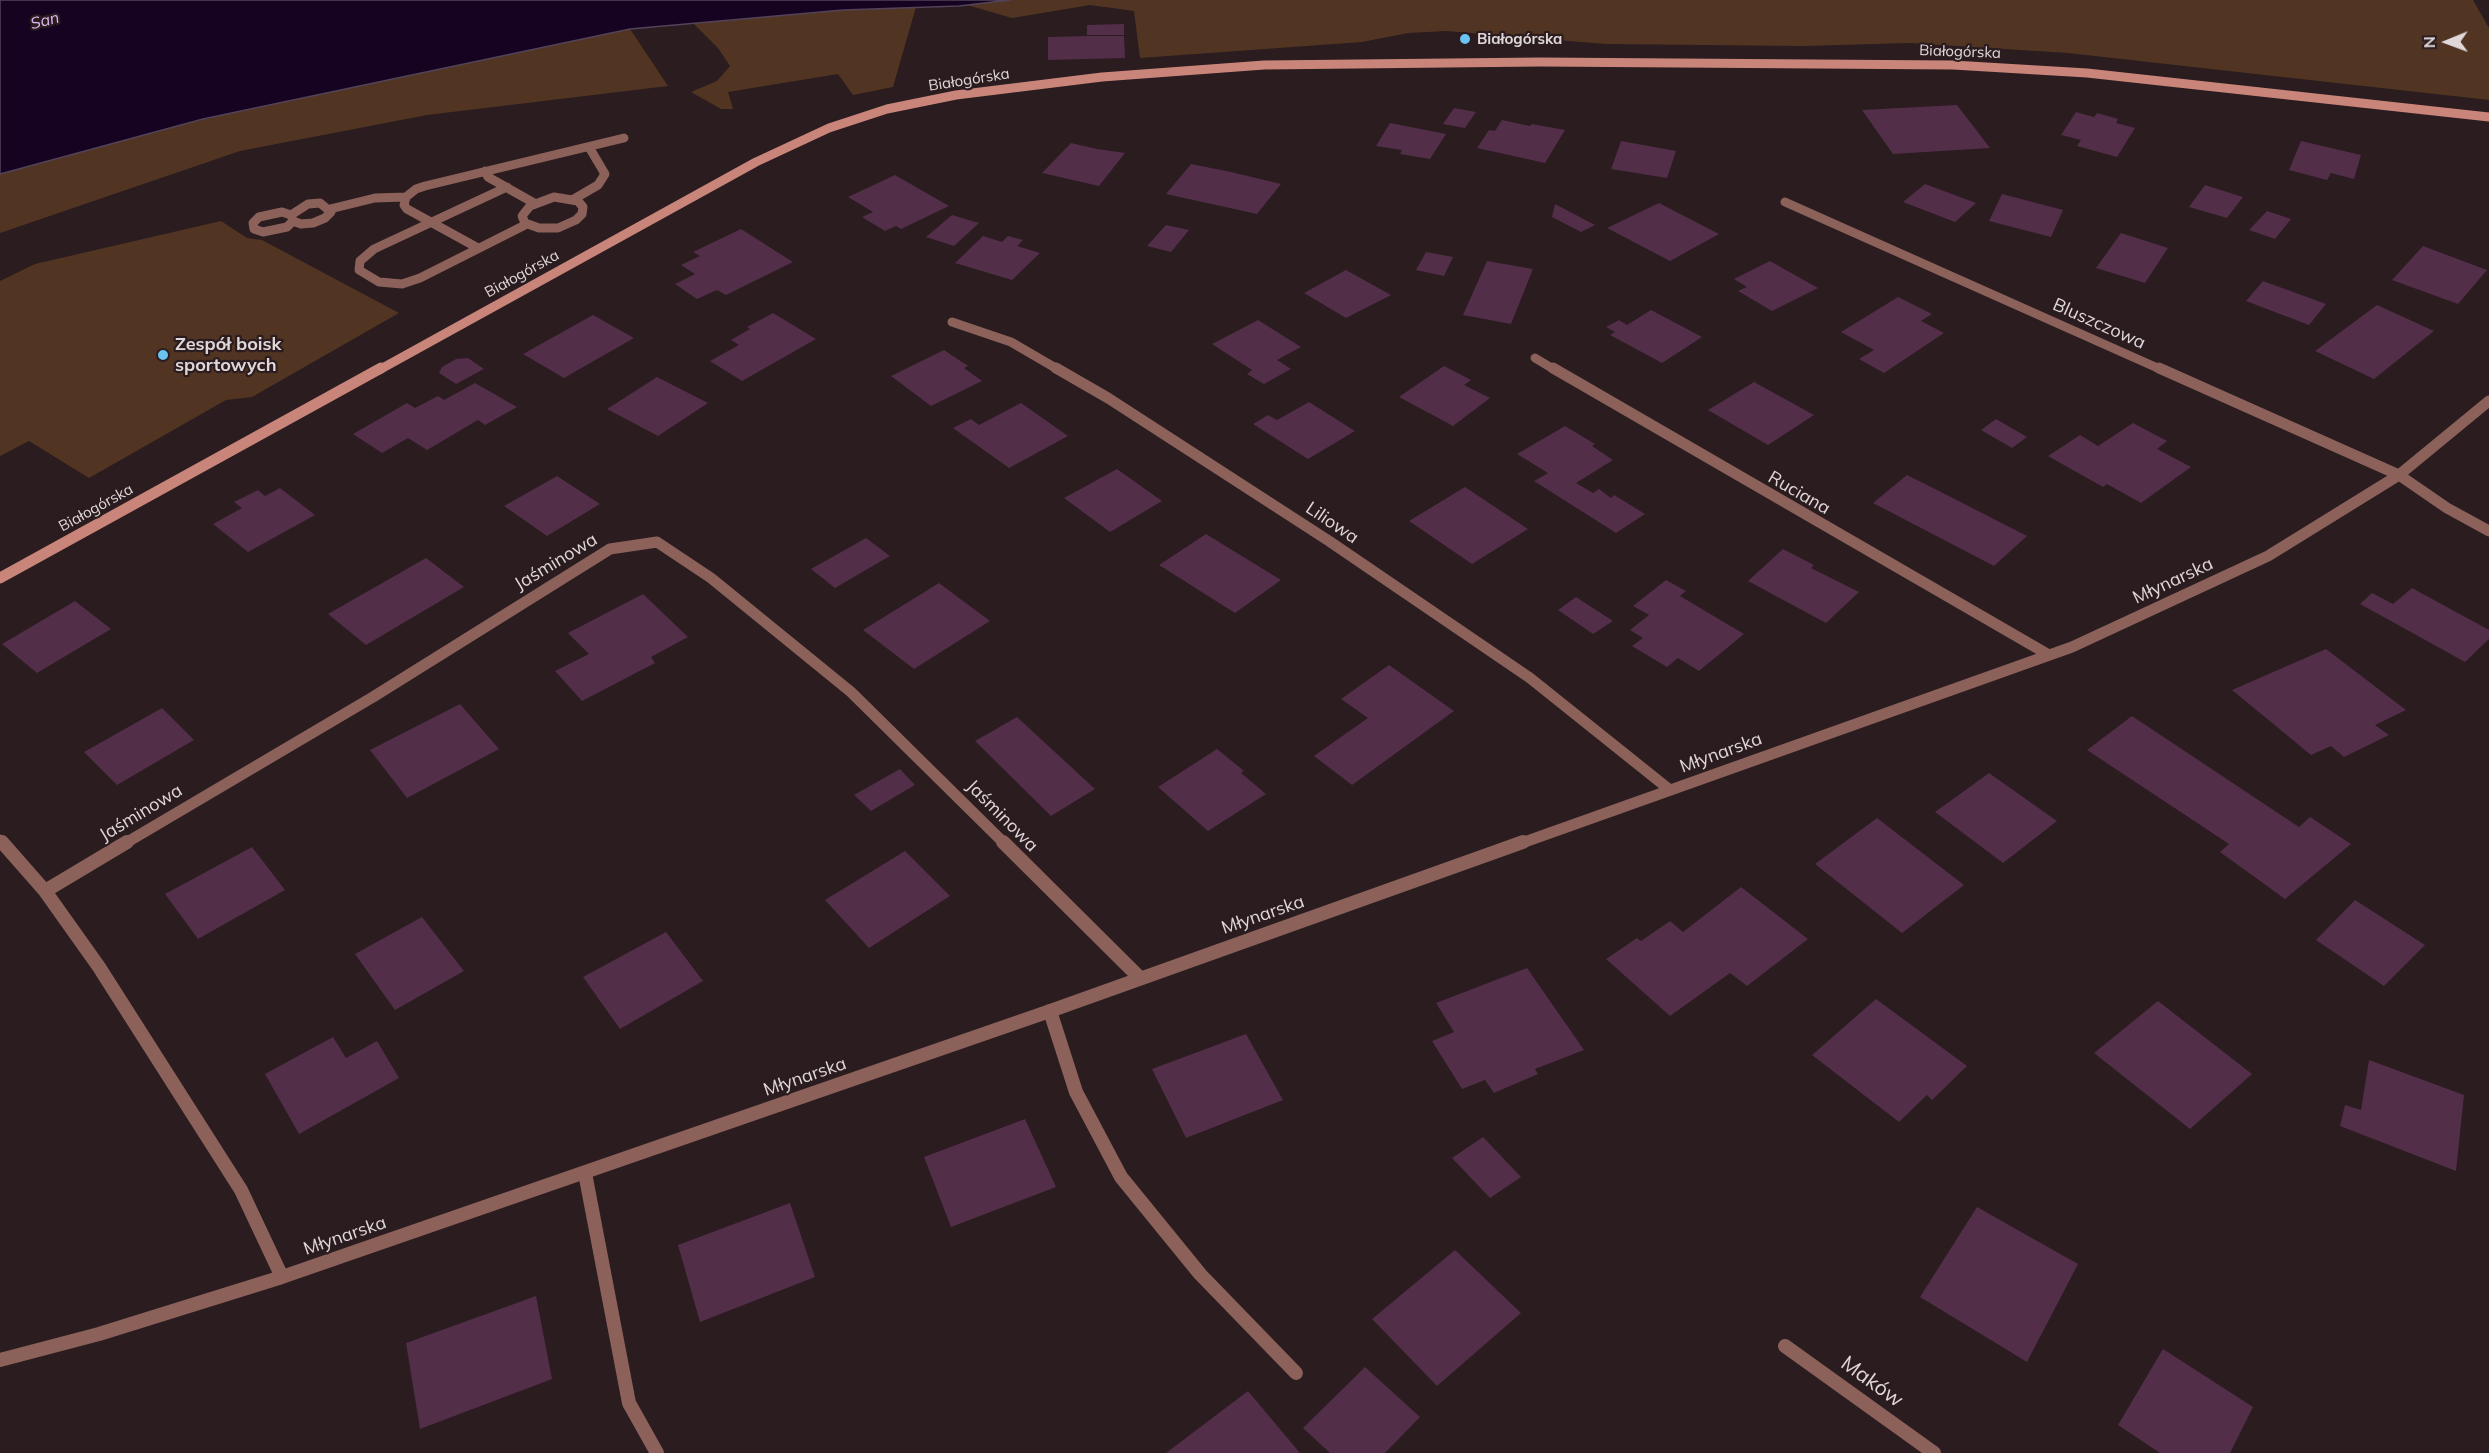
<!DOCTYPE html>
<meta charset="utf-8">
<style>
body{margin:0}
#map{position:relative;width:2489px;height:1453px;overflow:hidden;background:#2a1c1f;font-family:Mulish,sans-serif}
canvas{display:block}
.north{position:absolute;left:2417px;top:12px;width:60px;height:60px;-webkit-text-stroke:4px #2a1c1f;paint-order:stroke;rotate:269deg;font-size:16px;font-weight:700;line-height:24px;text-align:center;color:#e0d7d9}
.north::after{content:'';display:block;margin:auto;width:21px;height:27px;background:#e0d7d9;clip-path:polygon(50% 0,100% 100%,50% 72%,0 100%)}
</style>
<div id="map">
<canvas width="2489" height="1453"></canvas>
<div class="north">N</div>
</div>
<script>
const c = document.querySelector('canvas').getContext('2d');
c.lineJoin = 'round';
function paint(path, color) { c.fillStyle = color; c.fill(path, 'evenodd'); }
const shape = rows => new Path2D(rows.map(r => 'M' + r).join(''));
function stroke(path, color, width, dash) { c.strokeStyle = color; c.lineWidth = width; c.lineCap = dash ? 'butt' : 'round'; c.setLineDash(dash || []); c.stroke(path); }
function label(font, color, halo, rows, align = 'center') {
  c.font = font + ' Mulish,sans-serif'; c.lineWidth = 4.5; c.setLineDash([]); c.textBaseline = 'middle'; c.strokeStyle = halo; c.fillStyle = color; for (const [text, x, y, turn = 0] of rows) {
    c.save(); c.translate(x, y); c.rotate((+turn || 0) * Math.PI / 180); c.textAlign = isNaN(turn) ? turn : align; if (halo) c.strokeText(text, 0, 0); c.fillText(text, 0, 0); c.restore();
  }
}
paint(shape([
 [1010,0,2473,0,2489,28,2489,100,2068,53,1909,43,1804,46,1606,44,1446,31,1408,33,1362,42,1140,58,1134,11,1090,5,1012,18,967,5],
 [916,7,893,87,853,95,838,74,728,92,733,109,721,109,691,92,717,81,730,66,718,48,693,23,843,10],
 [630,29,668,86,427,115,240,151,0,233,0,174,203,119],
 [221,221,247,238,262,240,399,313,252,397,226,400,89,478,29,441,0,456,0,281,35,264]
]), '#513522');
const water = shape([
 [0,0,1010,0,959,6,843,10,630,29,203,119,0,174,0,0]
]);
paint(water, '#160322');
stroke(water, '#534359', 1.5);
paint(shape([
 [1124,24,1124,35,1087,35,1087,25],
 [1087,36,1124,36,1125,58,1048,60,1048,37],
 [1957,105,1990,148,1893,154,1862,110],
 [1454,108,1476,112,1465,128,1443,124],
 [2076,112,2094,117,2097,113,2118,119,2116,123,2135,128,2117,157,2077,146,2081,140,2061,135],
 [1502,120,1530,126,1532,124,1565,130,1545,163,1477,148,1489,130,1495,131],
 [1390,123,1446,134,1430,159,1400,154,1402,150,1376,146],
 [1621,141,1676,151,1667,178,1611,169],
 [2301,141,2361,155,2354,179,2331,173,2327,180,2289,170],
 [1071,143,1097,149,1125,153,1099,186,1042,173],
 [1191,164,1231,172,1281,184,1257,214,1166,194],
 [895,175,949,206,901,229,896,226,885,231,862,217,873,212,848,197],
 [1925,184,1976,203,1955,222,1903,202],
 [2205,185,2243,197,2227,218,2189,207],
 [2002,194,2063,210,2051,237,1989,221],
 [1659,203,1719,234,1670,261,1607,228],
 [1555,204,1595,225,1581,232,1552,217],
 [2267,211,2291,219,2275,239,2249,230],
 [952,215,979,223,954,246,926,237],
 [1166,225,1189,230,1171,252,1147,246],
 [741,229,793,262,726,295,717,290,697,299,675,284,695,274,681,265,700,256,693,252],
 [2121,233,2168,248,2145,283,2096,268],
 [983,236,1002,242,1008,236,1023,240,1017,246,1040,253,1012,280,955,263],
 [2423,246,2487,270,2458,304,2392,280],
 [1426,252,1453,257,1444,276,1416,270],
 [1487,261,1533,269,1511,324,1463,315],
 [1770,261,1818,288,1772,311,1738,291,1747,287,1734,279],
 [1346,270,1391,295,1346,318,1304,293],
 [2263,281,2326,304,2309,325,2246,301],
 [1898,297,1932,314,1921,321,1944,333,1884,373,1859,359,1874,350,1841,332],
 [2377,305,2434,331,2374,379,2315,351],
 [1651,310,1702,337,1662,363,1610,335,1615,332,1606,327,1619,320,1627,325],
 [773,313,816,339,742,381,710,361,739,345,731,340,750,329,747,327],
 [593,315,634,338,564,378,523,354],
 [1258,320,1301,347,1277,360,1291,369,1264,384,1247,374,1252,370,1212,344],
 [944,350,968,366,964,368,982,381,931,406,891,376],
 [468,358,484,369,456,384,439,373,442,367,456,359],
 [1444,366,1471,380,1464,385,1490,398,1453,426,1399,397],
 [657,377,708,403,658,436,607,409],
 [1754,382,1814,415,1768,445,1708,410],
 [475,383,517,407,485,425,478,420,427,450,408,438,382,453,353,434,407,403,415,408,438,396,444,400],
 [1309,402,1355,431,1308,459,1253,424,1268,415,1277,420],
 [1021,403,1068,436,1009,468,953,428,971,419,979,425],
 [1996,419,2027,437,2012,448,1981,430],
 [2133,423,2167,441,2157,449,2191,467,2141,503,2107,484,2103,487,2048,456,2080,435,2098,446],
 [1565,426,1595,444,1592,446,1613,460,1576,483,1593,493,1599,489,1611,498,1614,495,1645,514,1616,533,1534,481,1548,473,1517,454],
 [1117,469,1162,501,1110,532,1064,498],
 [1907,475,1941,492,2027,536,1994,566,1873,503],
 [557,476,600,504,547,536,504,506],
 [1465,487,1528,529,1472,564,1409,521],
 [280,488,315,515,248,552,213,524,242,508,234,502,258,490,265,496],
 [1206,534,1281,580,1235,613,1159,565],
 [866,538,890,556,835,588,811,569],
 [1783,549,1814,565,1811,568,1859,592,1826,623,1748,581],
 [426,558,464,587,366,645,328,614],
 [1666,580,1686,591,1680,596,1744,634,1699,671,1678,658,1667,667,1632,646,1643,638,1630,630,1649,615,1633,606],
 [939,583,990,621,914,669,863,630],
 [2412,588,2489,630,2489,639,2465,662,2360,604,2372,593,2393,604],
 [643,594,688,637,651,657,655,663,582,701,555,671,589,654,568,633],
 [1576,597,1613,621,1593,634,1558,610],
 [75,601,111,629,37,673,2,644],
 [2326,649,2406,710,2375,725,2389,735,2344,757,2331,746,2311,755,2232,690],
 [1389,665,1454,711,1352,785,1314,756,1368,718,1341,699],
 [460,704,499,749,407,798,370,750],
 [162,708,194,740,117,785,84,752],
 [2132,716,2299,827,2310,817,2351,844,2285,899,2220,852,2229,844,2087,750],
 [1017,717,1095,789,1051,816,975,741],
 [1217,749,1244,771,1241,773,1266,794,1208,831,1158,787],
 [900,769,915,785,871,811,854,795],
 [1989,773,2057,821,2003,863,1935,812],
 [1877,818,1964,885,1902,933,1815,864],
 [252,847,285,890,198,939,165,894],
 [905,851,950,896,869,948,825,900],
 [1741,887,1808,939,1747,986,1730,973,1670,1016,1606,959,1637,938,1641,941,1670,921,1683,932],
 [2355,900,2425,945,2384,986,2316,940],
 [422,917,464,971,395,1010,355,954],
 [666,932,703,981,620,1029,583,977],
 [1527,968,1584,1050,1535,1069,1538,1074,1494,1093,1485,1080,1462,1089,1432,1041,1454,1032,1436,1003],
 [1876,999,1967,1066,1932,1100,1927,1095,1899,1122,1812,1055],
 [2158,1001,2252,1074,2190,1129,2094,1053],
 [1246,1034,1283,1100,1186,1138,1152,1069],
 [333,1037,346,1058,377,1041,399,1078,299,1134,265,1074],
 [2369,1060,2464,1095,2456,1171,2340,1126,2345,1105,2361,1110],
 [1025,1119,1056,1187,951,1227,924,1157],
 [1483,1137,1521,1177,1490,1198,1452,1158],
 [790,1203,815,1277,700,1322,678,1245],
 [1977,1207,2078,1264,2027,1362,1920,1297],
 [1455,1250,1521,1313,1437,1386,1372,1319],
 [536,1296,552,1379,420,1429,406,1343],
 [2163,1349,2253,1407,2230,1453,2160,1453,2118,1425],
 [1365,1367,1420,1417,1385,1453,1330,1453,1303,1428],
 [1248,1391,1300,1453,1166,1453]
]), '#522e49');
stroke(shape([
 [485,171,488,177,534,203],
 [507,187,374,249,360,261,359,270,379,282,402,284,420,278,527,224],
 [554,197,578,201,583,207,582,214,576,220,558,228,539,228,525,223,522,216,530,206,554,197],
 [574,199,598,185,605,174,589,147],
 [330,209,375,198,406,197],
 [282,212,291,215,293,221,287,227,263,232,254,229,253,223,259,217,282,212],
 [291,215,308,204,320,203,331,212,325,218,313,223,301,224,293,221],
 [478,248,407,209,404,205,406,197,416,189,425,186,624,138]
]), '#8b615a', 9);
stroke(shape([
 [1050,1011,1076,1092,1121,1177,1200,1274,1296,1373],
 [585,1173,629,1403,657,1453]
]), '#8b615a', 14);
stroke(shape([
 [1785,202,2162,370],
 [952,322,1011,342,1059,370],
 [1535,358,1555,370]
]), '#8b615a', 9);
stroke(shape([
 [1056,368,1108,398,1329,541,1530,678,1670,790],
 [1553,368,2049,655],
 [2159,368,2399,475,2447,508,2489,531],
 [0,840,4,844],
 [124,844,373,697,610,549,657,542,711,578,851,692,1005,844],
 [1519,844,2072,647,2268,556,2399,475,2489,401]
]), '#8b615a', 11);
stroke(shape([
 [2,842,45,891,99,967,241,1190,282,1277],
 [1003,842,1140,978],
 [45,891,127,842],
 [1785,1346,1934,1453],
 [0,1360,99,1334,282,1277,1050,1011,1523,842]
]), '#8b615a', 14);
stroke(shape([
 [379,370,756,162,829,128,887,109,956,95,1102,77,1264,65,1540,62,1953,65,2087,73,2489,117]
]), '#c9857a', 9);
stroke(shape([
 [0,578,381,368]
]), '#c9857a', 11);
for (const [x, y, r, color] of [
 [1465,39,6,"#6ac3f1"],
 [163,355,6,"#6ac3f1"]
]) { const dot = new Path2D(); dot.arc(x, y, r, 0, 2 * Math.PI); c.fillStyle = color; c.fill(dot); stroke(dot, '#2a1c1f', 2); }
label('bold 15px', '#e0d7d9', '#2a1c1f', [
 ["Białogórska",1477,39]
], 'left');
label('15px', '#e0d7d9', '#2a1c1f', [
 ["Białogórska",1960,52,2],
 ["Białogórska",969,80,-9],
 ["Białogórska",522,274,-29],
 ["Białogórska",96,508,-29]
]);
label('italic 16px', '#dcb6f6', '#2a1c1f', [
 ["San",45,21,-14]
]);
label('18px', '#e0d7d9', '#2a1c1f', [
 ["Bluszczowa",2099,324,24],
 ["Ruciana",1799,493,30],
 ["Liliowa",1332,523,34],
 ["Jaśminowa",556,562,-31],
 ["Młynarska",2173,581,-25],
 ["Młynarska",1721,753,-20],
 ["Jaśminowa",141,813,-31],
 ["Jaśminowa",1002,816,45],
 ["Młynarska",1263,915,-19],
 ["Młynarska",805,1077,-19],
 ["Młynarska",345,1236,-19]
]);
label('bold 18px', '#e0d7d9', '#2a1c1f', [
 ["Zespół boisk",175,345],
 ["sportowych",175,366]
], 'left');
label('21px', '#e0d7d9', '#2a1c1f', [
 ["Maków",1872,1382,36]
]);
</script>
